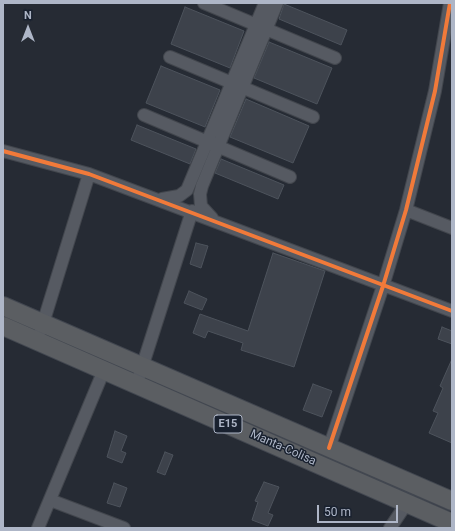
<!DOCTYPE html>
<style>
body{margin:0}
#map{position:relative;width:455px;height:531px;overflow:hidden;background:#262b34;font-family:Roboto,sans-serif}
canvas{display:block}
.frame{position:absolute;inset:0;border:4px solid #aeb6c7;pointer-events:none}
.north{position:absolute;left:8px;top:8px;width:40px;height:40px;-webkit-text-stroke:3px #19212f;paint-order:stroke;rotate:0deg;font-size:11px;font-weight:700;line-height:16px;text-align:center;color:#aeb6c7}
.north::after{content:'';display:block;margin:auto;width:14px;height:18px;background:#aeb6c7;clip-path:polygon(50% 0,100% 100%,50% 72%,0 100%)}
.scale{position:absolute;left:317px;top:505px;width:81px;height:18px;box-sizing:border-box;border:2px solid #aeb6c7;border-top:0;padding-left:5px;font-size:12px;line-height:14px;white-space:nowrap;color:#aeb6c7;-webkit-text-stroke:3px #19212f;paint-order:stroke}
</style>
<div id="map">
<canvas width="455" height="531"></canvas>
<div class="frame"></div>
<div class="north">N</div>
<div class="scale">50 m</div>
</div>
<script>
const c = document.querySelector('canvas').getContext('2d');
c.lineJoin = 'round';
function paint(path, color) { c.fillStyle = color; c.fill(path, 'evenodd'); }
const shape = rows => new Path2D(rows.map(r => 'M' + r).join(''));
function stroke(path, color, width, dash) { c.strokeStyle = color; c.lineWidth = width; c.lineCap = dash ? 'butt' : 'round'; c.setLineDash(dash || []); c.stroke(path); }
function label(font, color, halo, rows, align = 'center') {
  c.font = font + ' Roboto,sans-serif'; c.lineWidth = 3; c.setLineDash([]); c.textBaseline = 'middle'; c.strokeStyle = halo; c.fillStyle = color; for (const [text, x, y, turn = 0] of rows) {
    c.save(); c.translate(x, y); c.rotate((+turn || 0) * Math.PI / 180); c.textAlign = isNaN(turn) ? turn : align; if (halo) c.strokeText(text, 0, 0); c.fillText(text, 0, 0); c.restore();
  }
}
const building = shape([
 [284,4,347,30,341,45,279,19,284,4],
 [185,7,244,31,230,68,171,44,185,7],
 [269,42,332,68,317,104,254,78,269,42],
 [161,66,220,90,205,127,146,103,161,66],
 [246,99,309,126,293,163,230,137,246,99],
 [137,125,196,149,190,164,131,140,137,125],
 [221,159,284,185,278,199,215,173,221,159],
 [196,243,208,246,201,268,190,264,196,243],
 [273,253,325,271,294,367,241,350,243,343,208,331,205,338,193,333,200,314,248,331,273,253],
 [189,291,207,299,202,310,184,303,189,291],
 [442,327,452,331,452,344,438,339,442,327],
 [452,359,452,443,429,433,438,413,433,411,443,388,440,386,452,359],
 [313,384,332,391,322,417,303,410,313,384],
 [115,431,127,436,121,451,126,453,122,463,107,457,115,431],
 [165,452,173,455,165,475,157,472,165,452],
 [264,482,279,487,268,513,273,515,268,526,252,520,258,502,255,501,264,482],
 [114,483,127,488,120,507,107,503,114,483]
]);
paint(building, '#3d424b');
stroke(building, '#4d535c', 1);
const minor = shape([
 [204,3,335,58],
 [170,57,313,117],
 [144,115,290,177],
 [3,151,89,174,452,311],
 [162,199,179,196,187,190,265,3],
 [406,210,452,228],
 [212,218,201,206,200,194,202,186,277,3],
 [41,330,89,174],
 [137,383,192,211],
 [329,448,383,286,406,210,435,91,450,3],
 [50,500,124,528],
 [38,528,104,370],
 [390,528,407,503]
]);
const highway = shape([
 [3,306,452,501],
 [3,326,452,523]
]);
stroke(minor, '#42464d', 14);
stroke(highway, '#424750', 20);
stroke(minor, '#565a62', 12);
stroke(highway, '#5b5e62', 18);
stroke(shape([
 [3,151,89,174,452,311],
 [329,448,383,286,406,210,435,91,450,3]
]), '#f17a3a', 4);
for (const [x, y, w] of [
 [228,424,28]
]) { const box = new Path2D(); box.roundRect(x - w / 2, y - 9, w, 18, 3); c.fillStyle = '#19212f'; c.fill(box); stroke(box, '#aeb6c7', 1); }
label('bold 11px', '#aeb6c7', null, [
 ["E15",228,424]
]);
label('12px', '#aeb6c7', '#19212f', [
 ["Manta-Colisa",283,448,24]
]);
</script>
